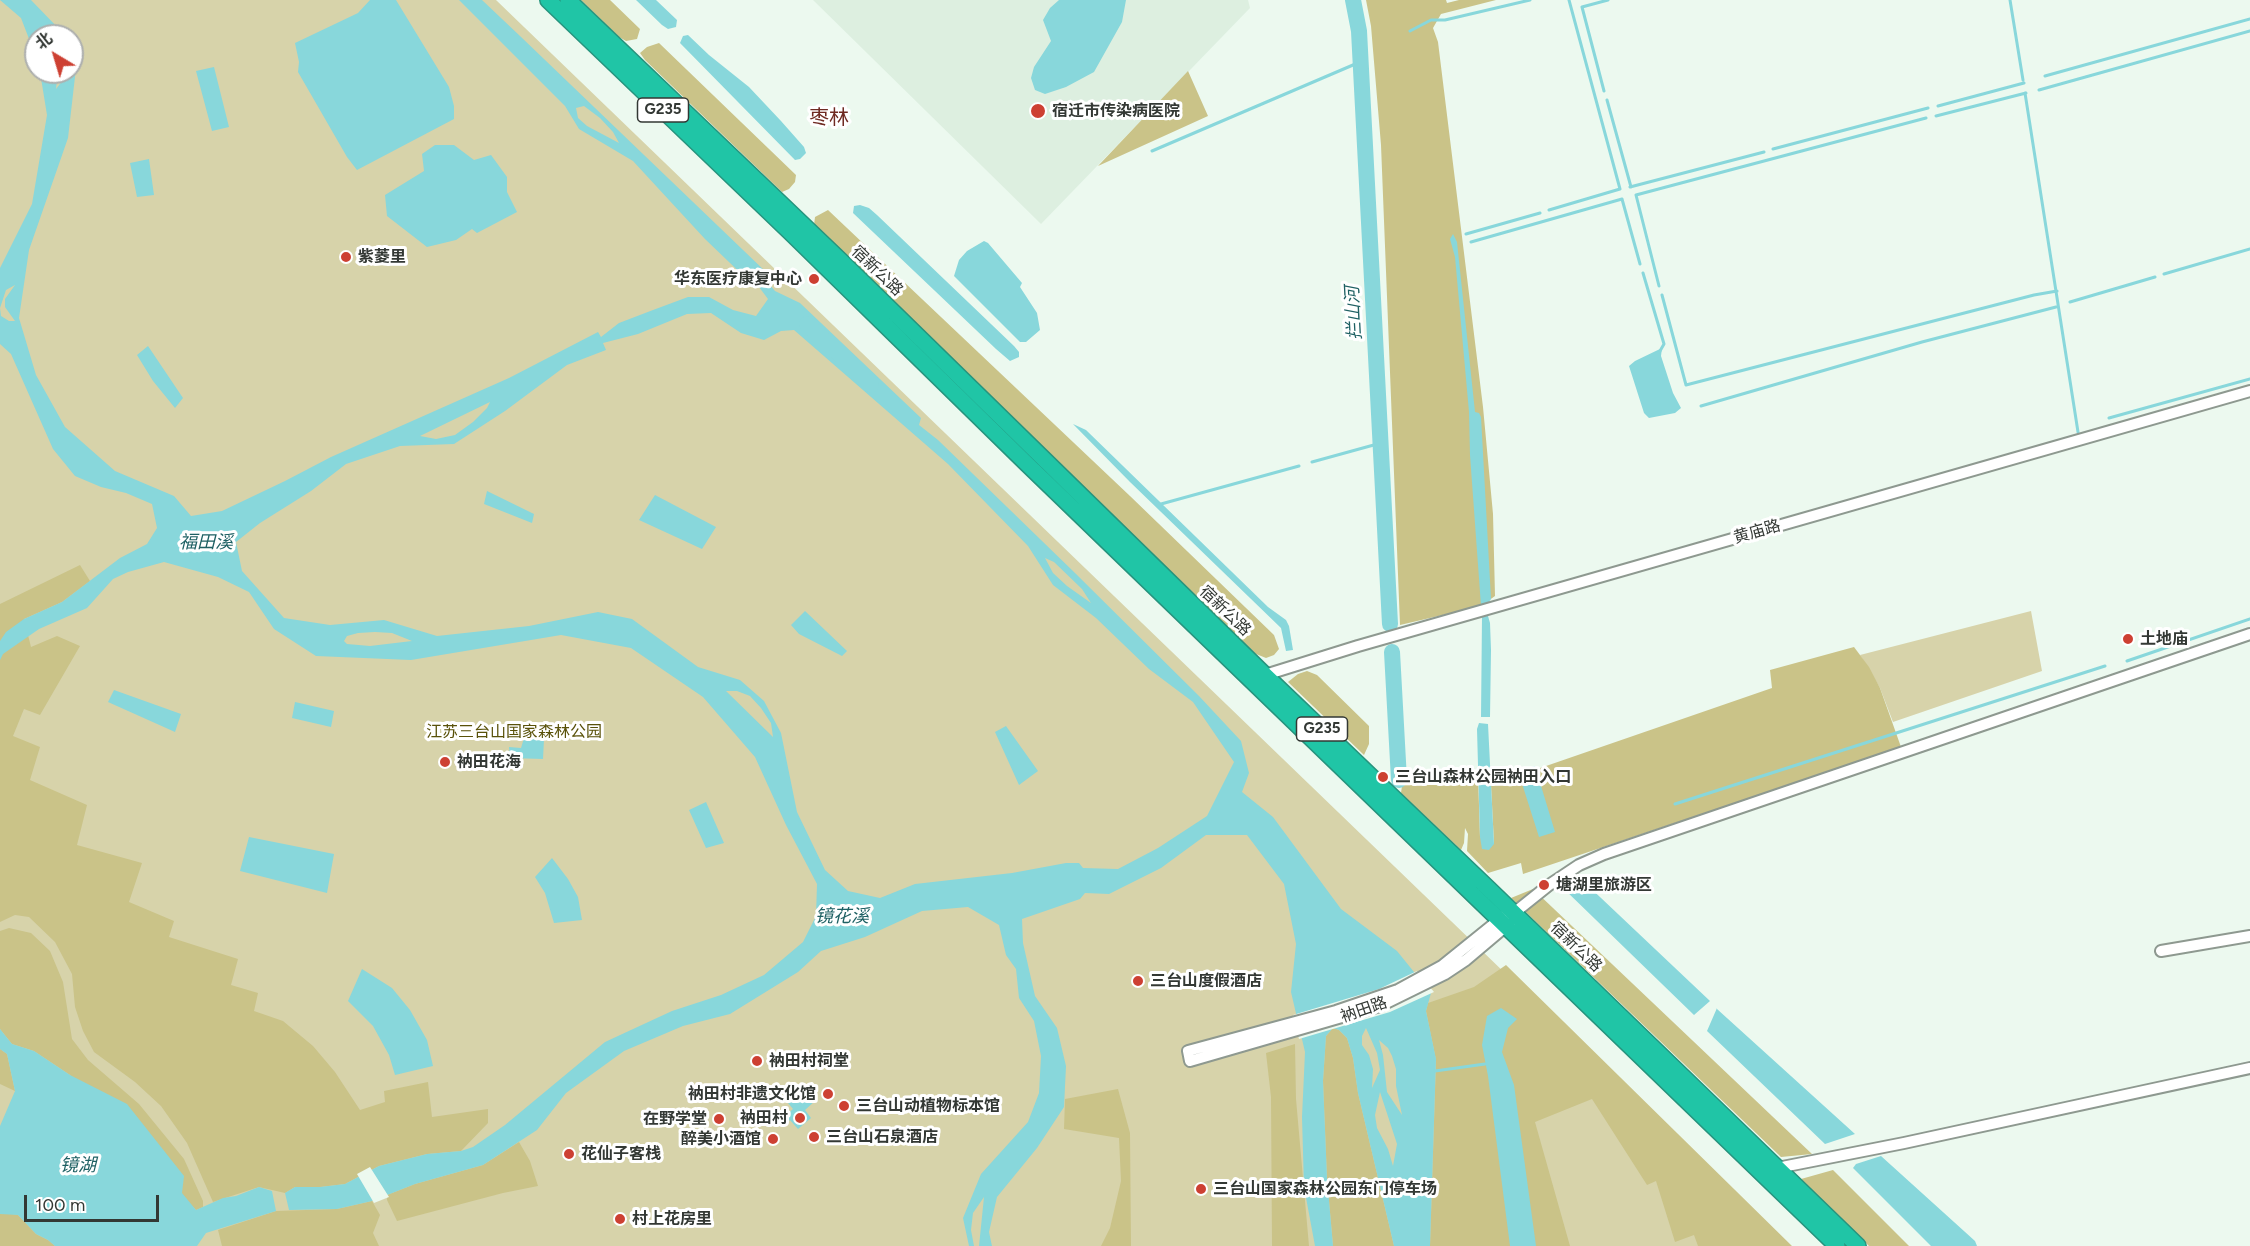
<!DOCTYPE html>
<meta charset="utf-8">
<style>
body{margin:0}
#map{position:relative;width:2250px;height:1246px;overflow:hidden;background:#ecf9ef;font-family:Figtree,"Noto Sans SC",sans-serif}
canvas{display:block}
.north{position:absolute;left:24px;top:24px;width:60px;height:60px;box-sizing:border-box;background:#fff;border:2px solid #adafae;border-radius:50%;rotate:322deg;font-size:16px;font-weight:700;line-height:24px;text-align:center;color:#333834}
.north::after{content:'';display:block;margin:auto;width:21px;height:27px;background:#cd4032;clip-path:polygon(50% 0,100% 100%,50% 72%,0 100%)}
.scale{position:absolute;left:24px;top:1195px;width:135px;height:27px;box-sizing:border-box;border:3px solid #333834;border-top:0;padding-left:8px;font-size:18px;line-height:21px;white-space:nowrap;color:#333834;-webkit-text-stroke:4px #fff;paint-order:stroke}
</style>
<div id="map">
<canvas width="2250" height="1246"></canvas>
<div class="north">北</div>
<div class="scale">100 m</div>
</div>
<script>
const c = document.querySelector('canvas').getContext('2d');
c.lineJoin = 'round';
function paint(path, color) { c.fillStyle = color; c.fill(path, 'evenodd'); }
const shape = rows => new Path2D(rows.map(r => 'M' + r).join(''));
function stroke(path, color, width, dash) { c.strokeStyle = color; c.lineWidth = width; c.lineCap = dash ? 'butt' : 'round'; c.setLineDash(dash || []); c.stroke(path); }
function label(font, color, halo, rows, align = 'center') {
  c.font = font + ' Figtree,"Noto Sans SC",sans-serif'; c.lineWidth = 6; c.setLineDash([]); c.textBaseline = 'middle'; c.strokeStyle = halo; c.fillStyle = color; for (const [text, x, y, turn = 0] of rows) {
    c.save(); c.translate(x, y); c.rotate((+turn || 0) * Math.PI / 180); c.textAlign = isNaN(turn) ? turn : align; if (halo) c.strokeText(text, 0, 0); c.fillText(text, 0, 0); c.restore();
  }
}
paint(shape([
 [813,0,1248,0,1250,8,1041,224]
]), '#ddefe0');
paint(shape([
 [0,0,496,0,1788,1246,0,1246],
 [36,36,72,36,72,72,36,72],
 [2031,611,2042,671,1893,722,1880,688,1860,655]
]), '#d7d3aa');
paint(shape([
 [581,0,610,0,640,29,637,39,626,41,619,37],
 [1366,0,1446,0,1447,3,1459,0,1496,0,1441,14,1433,28,1438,42,1483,407,1493,514,1495,596,1481,606,1400,625,1381,145,1371,26],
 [659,43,796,175,795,182,789,189,782,192,645,60,640,53,647,47],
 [1188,71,1208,116,1098,166],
 [828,210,1130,496,1274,635,1279,649,1274,655,1266,658,1256,654,820,234,814,225,815,217],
 [80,565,90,581,62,602,24,619,31,647,57,636,80,646,40,715,24,709,13,736,40,747,30,780,87,805,77,845,142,863,129,902,174,921,169,937,238,959,231,985,258,993,254,1011,283,1021,313,1046,335,1072,360,1110,385,1102,384,1091,428,1082,432,1117,488,1109,488,1123,461,1151,427,1154,379,1166,345,1184,320,1187,295,1187,285,1193,259,1187,213,1202,187,1143,161,1106,135,1082,94,1052,83,1031,75,1007,72,974,55,942,29,917,15,915,0,922,0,604],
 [1854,647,1869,667,1880,688,1901,747,1523,874,1521,863,1488,873,1467,851,1468,834,1465,828,1464,843,1461,850,1401,793,1402,786,1408,777,1415,779,1478,774,1480,837,1494,844,1491,785,1772,688,1770,670],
 [1307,671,1317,675,1369,726,1369,744,1364,755,1288,682,1298,674],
 [1533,889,1812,1154,1781,1157,1511,898],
 [9,928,31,933,50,951,63,982,72,1039,88,1060,139,1104,184,1159,203,1201,203,1207,196,1210,70,1075,34,1051,12,1044,0,1029,0,931],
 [1506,965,1792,1246,1698,1246,1694,1235,1675,1242,1656,1181,1647,1185,1592,1099,1535,1122,1570,1246,1430,1246,1436,1060,1426,1011,1428,1003,1474,987],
 [1333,1028,1339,1030,1347,1038,1353,1058,1358,1093,1394,1246,1333,1246,1327,1178,1323,1081,1326,1036],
 [1295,1044,1296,1099,1309,1246,1272,1246,1271,1097,1266,1053],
 [0,1049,7,1054,15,1091,0,1084],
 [1118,1089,1130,1133,1131,1246,1101,1246,1110,1228,1121,1181,1119,1138,1064,1129,1065,1099],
 [519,1142,530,1161,538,1186,503,1193,397,1221,387,1200,387,1195,415,1184,483,1165],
 [1833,1170,1909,1246,1869,1246,1801,1179],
 [372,1201,380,1215,373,1233,379,1246,222,1246,218,1230,276,1211,337,1209],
 [7,1213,18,1215,36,1234,48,1240,55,1246,0,1246,0,1214]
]), '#cac388');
paint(shape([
 [0,0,31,0,60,30,63,36,36,36,36,57,21,18],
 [370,0,396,0,449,87,454,106,454,119,357,170,347,157,298,72,299,62,295,43,358,13],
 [459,0,482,0,520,36,767,273,763,277,775,291,800,303,921,418,919,425,938,440,1075,573,1199,696,1241,741,1249,773,1242,792,1273,817,1341,909,1397,951,1431,993,1426,1011,1436,1059,1430,1246,1394,1246,1358,1093,1353,1058,1347,1038,1339,1030,1333,1028,1326,1036,1323,1081,1327,1178,1333,1246,1315,1246,1304,1187,1302,1117,1305,1052,1291,992,1296,944,1284,884,1247,835,1206,835,1161,868,1109,894,1085,893,1080,899,1022,919,1023,943,1035,996,1057,1028,1066,1066,1064,1107,1037,1148,997,1197,989,1232,992,1246,979,1246,984,1197,973,1213,971,1230,974,1246,969,1246,963,1218,981,1174,1028,1122,1039,1093,1041,1056,1034,1021,1019,998,1016,969,1006,955,999,925,968,907,922,911,865,937,821,951,798,972,730,1014,683,1026,624,1051,566,1093,537,1130,483,1165,415,1184,372,1201,337,1209,289,1210,285,1193,295,1187,320,1187,345,1184,379,1166,427,1154,461,1151,473,1147,505,1125,605,1042,672,1011,721,995,764,975,803,942,816,916,817,884,786,825,755,757,703,697,631,648,561,635,411,660,316,656,274,629,249,592,218,577,164,562,128,572,113,579,87,608,39,629,3,654,0,660,0,641,6,632,24,619,62,602,120,558,147,544,157,528,152,504,126,493,101,487,75,476,53,449,11,354,0,344,0,308,1,316,9,321,15,321,5,307,5,299,15,285,6,290,0,308,0,268,32,204,47,115,40,72,58,72,56,89,63,80,64,72,72,72,72,58,76,68,68,138,29,250,19,318,36,375,65,427,115,471,174,496,191,516,222,511,285,481,331,457,509,378,598,332,601,337,619,323,653,310,688,297,709,297,733,310,756,316,768,299,756,283,754,286,705,239,633,161,579,129,565,106],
 [584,106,600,118,613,132,619,143,587,126,578,118,576,108],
 [711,313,741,333,764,340,781,331,794,330,948,464,1028,546,1053,585,1096,618,1149,669,1193,702,1234,762,1207,816,1158,848,1118,869,1083,868,1079,863,1066,863,1012,873,915,884,880,898,848,891,825,870,797,812,781,733,764,701,740,680,698,667,632,619,598,612,529,626,437,636,384,620,330,625,284,618,242,571,236,542,260,523,311,491,346,464,400,446,454,444,505,411,567,365,606,350,603,343,638,334,687,314],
 [823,340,837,344,854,363,855,377,831,357],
 [490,402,487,408,473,422,455,435,436,439,420,436],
 [1045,558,1054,562,1082,589,1091,603,1067,586,1053,573],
 [375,632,392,633,412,641,370,646,347,644,344,641,347,636,358,633],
 [726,691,737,691,750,696,761,708,771,723,773,737],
 [1366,1028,1377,1053,1380,1070,1372,1088,1373,1069,1369,1055,1362,1045,1362,1036],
 [1379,1040,1388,1048,1392,1056,1396,1069,1396,1086,1402,1115,1387,1092,1383,1055],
 [1380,1092,1397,1144,1393,1166,1388,1149,1377,1128,1375,1115],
 [636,0,656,0,677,20,676,27,668,29,662,25],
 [1059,0,1126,0,1122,22,1094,72,1066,87,1045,94,1035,90,1031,78,1034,67,1051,41,1043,20,1050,8],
 [688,35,709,55,749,87,781,121,804,147,806,153,800,159,795,160,680,43,683,36],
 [214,67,229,127,212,131,196,71],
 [435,145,454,145,474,160,491,155,507,177,507,192,517,212,477,233,472,229,456,240,427,247,387,216,385,195,424,171,422,154],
 [149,159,154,195,137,197,130,163],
 [860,205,869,208,877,215,1014,346,1019,352,1019,357,1010,361,996,349,853,213,854,206],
 [1453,234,1457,242,1475,412,1479,413,1481,417,1491,599,1487,605,1481,606,1470,455,1469,412,1455,257,1450,239],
 [984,241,988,243,1022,283,1020,287,1037,313,1040,330,1026,342,1020,342,954,276,959,260,967,251],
 [148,346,183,398,175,408,153,381,137,355],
 [1662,348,1661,356,1673,393,1681,408,1675,413,1649,418,1644,413,1629,366,1635,361],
 [1073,424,1086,430,1268,607,1286,620,1289,626,1293,650,1286,651,1281,628,1130,482],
 [487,491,534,514,532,523,484,504],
 [655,495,716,527,702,549,639,520],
 [805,611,847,651,842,656,799,634,791,625],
 [1482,616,1488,616,1490,623,1491,650,1490,717,1481,717],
 [114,690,181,714,175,732,108,702],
 [295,702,334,711,331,727,292,718],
 [1479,723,1488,724,1494,844,1489,850,1482,849,1480,837,1477,729],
 [1006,726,1038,771,1019,785,995,732],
 [524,738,544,739,543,759,510,758,509,747,521,748],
 [1535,766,1555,832,1539,837,1518,771],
 [706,802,724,843,706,848,689,810],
 [249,837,334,854,327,893,240,871],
 [552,858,568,879,578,897,582,920,554,923,545,893,535,877],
 [1582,880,1710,1001,1694,1015,1563,888],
 [362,969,392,988,410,1010,427,1040,433,1066,395,1075,389,1055,373,1026,348,1001],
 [1501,1008,1517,1019,1508,1028,1502,1052,1514,1085,1536,1246,1510,1246,1488,1076,1482,1045,1487,1016],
 [1717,1008,1717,1009,1855,1134,1825,1144,1707,1031],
 [0,1029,12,1044,34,1051,70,1075,127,1104,184,1176,182,1193,196,1210,223,1198,236,1196,259,1187,272,1191,276,1211,206,1233,197,1246,55,1246,48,1240,36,1234,18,1215,0,1214,0,1126,15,1091,7,1054,0,1049],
 [799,1094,810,1096,815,1101,805,1110,811,1118,798,1129,790,1120,782,1127,778,1122,793,1109,788,1103],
 [1881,1156,1975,1241,1977,1246,1931,1246,1853,1168,1856,1164]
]), '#88d7db');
paint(shape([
 [1417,971,1434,992,1390,1012,1299,1039,1293,1015,1379,989],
 [370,1167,389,1197,374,1203,357,1174]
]), '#ecf9ef');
stroke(shape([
 [2010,0,2023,80],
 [1410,31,1431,20,1445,20,1530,0],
 [2045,76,2250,19],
 [2039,90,2250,31],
 [1604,91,1582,7,1608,0],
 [2025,93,2078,432],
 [1607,100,1631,187],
 [1938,106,2024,83],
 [1936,116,2026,93],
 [1773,149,1928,108],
 [1152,151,1360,62],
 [1630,187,1764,152],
 [1549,210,1620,189,1569,0],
 [1466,234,1540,213],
 [1471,242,1622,199,1640,264],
 [1643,273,1664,344,1660,351],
 [2164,274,2250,249],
 [1659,286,1636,195,1926,118],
 [1662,295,1686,385,2034,295,2057,291],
 [2070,302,2155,277],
 [1701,406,1922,342,2056,307],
 [2109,418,2250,379],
 [1312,462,1381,443],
 [1161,504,1299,466],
 [2127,661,2250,619],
 [1675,804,2105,666],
 [1435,1071,1485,1064]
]), '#88d7db', 3);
stroke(shape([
 [1353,0,1359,31,1390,624],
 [807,324,871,385],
 [1392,652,1399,780]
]), '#88d7db', 16);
const minor = shape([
 [1265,675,1358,646,2250,391],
 [1514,913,1549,885,1579,865,1604,854,2250,634],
 [1504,916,1442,966,1398,990,1336,1011,1188,1051,1190,1061,1380,1006,1445,974,1466,960,1511,922],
 [2161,951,2250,936],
 [1777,1168,1904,1143,2250,1068]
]);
const highway = shape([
 [548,0,791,233,1027,464,1837,1246],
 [568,0,840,260,1265,675,1489,889,1858,1246]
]);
stroke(minor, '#8e9990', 14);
stroke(highway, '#27947e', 18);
stroke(minor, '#fff', 10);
stroke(highway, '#20c5a6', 15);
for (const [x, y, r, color] of [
 [1038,111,8,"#cd4032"],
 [346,257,6,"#cd4032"],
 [814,279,6,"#cd4032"],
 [2128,639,6,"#cd4032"],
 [445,762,6,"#cd4032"],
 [1383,777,6,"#cd4032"],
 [1544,885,6,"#cd4032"],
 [1138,981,6,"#cd4032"],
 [757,1061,6,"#cd4032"],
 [828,1094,6,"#cd4032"],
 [844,1106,6,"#cd4032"],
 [800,1118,6,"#cd4032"],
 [719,1119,6,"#cd4032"],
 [814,1137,6,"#cd4032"],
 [773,1139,6,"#cd4032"],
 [569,1154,6,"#cd4032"],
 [1201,1189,6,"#cd4032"],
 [620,1219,6,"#cd4032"]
]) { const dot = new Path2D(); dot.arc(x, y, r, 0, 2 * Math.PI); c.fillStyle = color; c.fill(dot); stroke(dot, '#fff', 2); }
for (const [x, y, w] of [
 [663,110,51],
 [1322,729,51]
]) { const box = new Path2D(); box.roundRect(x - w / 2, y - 12, w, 24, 4.5); c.fillStyle = '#fff'; c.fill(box); stroke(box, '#333834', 1.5); }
label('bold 15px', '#333834', null, [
 ["G235",663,110],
 ["G235",1322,729]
]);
label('bold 16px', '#333834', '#fff', [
 ["宿迁市传染病医院",1052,111],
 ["紫菱里",358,257],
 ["华东医疗康复中心",802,279,"right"],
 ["土地庙",2140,639],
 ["衲田花海",457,762],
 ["三台山森林公园衲田入口",1395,777],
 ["塘湖里旅游区",1556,885],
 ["三台山度假酒店",1150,981],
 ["衲田村祠堂",769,1061],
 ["衲田村非遗文化馆",816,1094,"right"],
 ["三台山动植物标本馆",856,1106],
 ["衲田村",788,1118,"right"],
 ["在野学堂",707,1119,"right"],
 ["三台山石泉酒店",826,1137],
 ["醉美小酒馆",761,1139,"right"],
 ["花仙子客栈",581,1154],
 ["三台山国家森林公园东门停车场",1213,1189],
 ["村上花房里",632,1219]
], 'left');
label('16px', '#333834', '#fff', [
 ["宿新公路",877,271,44],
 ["黄庙路",1757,532,-16],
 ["宿新公路",1225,611,44],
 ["宿新公路",1576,947,44],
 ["衲田路",1364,1010,-19]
]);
label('16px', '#595109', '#fff', [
 ["江苏三台山国家森林公园",514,732]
]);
label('italic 18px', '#1e6063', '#fff', [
 ["拦山河",1354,313,-93],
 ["福田溪",206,543],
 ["镜花溪",842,917],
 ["镜湖",78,1166]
]);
label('20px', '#6f2a22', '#fff', [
 ["枣林",829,118]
]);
</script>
